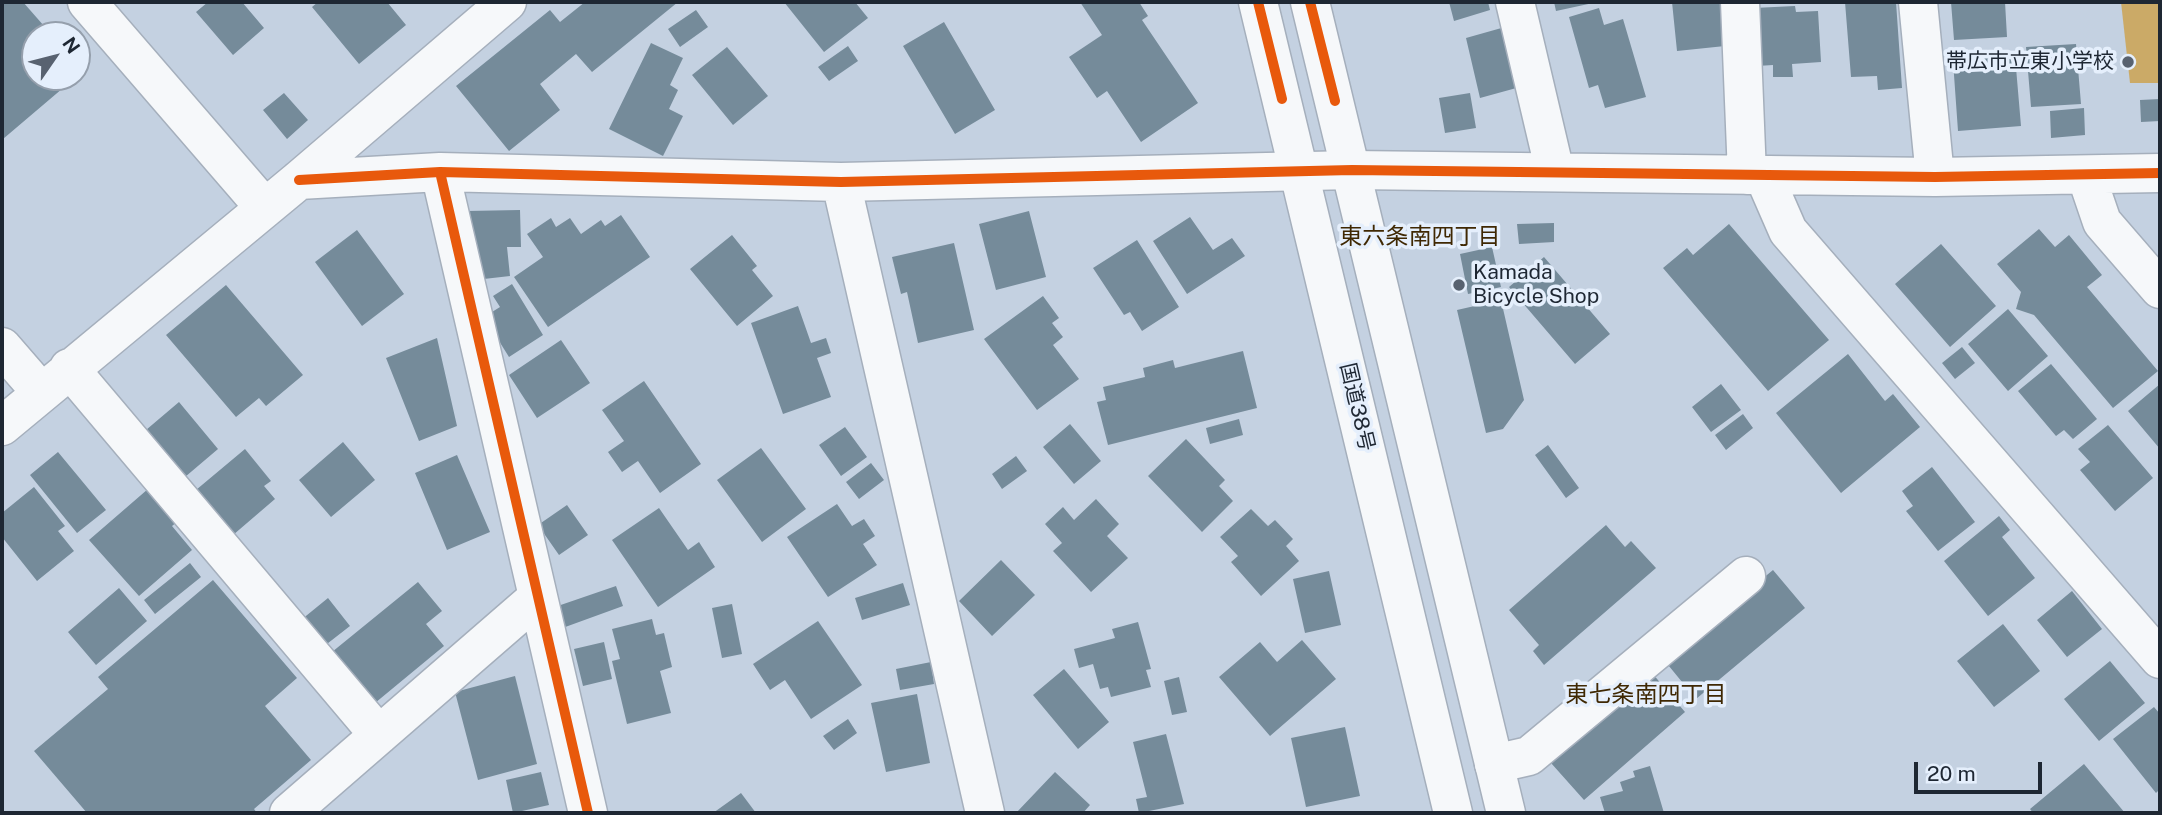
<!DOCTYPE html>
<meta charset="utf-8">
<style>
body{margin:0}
#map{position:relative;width:2162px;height:815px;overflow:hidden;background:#c4d1e1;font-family:"Public Sans",sans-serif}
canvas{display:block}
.frame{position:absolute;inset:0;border:4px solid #1e2733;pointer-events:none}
.north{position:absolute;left:21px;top:21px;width:70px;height:70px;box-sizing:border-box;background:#e5effc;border:2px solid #959fac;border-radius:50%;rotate:55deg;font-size:19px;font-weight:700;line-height:28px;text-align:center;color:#1e2733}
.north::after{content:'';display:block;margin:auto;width:24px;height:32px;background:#586270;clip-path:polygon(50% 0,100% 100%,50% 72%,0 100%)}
.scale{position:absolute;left:1914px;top:762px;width:128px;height:32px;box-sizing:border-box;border:4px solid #1e2733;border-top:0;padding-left:9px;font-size:21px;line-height:24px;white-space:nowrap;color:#1e2733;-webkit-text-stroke:5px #e5effc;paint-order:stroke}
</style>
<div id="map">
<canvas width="2162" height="815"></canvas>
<div class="frame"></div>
<div class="north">N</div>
<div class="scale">20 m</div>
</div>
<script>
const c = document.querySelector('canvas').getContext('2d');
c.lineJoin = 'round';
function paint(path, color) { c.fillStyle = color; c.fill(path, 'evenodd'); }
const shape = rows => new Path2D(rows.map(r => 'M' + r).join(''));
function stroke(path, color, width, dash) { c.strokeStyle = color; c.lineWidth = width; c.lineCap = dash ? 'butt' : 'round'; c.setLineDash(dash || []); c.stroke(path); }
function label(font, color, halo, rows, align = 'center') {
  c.font = font + ' "Public Sans","Noto Sans JP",sans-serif'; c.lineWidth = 7; c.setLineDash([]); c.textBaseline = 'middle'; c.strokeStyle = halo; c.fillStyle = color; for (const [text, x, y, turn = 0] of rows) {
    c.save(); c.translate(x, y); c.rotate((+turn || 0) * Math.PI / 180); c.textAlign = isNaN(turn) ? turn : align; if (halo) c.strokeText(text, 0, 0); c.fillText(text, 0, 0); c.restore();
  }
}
paint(shape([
 [2121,2,2160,2,2160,83,2130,83]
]), '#cbaa67');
paint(shape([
 [2,2,23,2,51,34,57,28,63,35,35,35,35,77,76,77,3,139],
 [208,2,242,2,264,28,233,55,196,12],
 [318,2,387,2,406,25,359,64,312,7],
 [585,2,678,2,592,72,576,54,540,84,560,110,509,151,456,86,550,10,560,22],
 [784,2,855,2,868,18,824,52],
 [1080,2,1139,2,1148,16,1142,20,1198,103,1141,142,1107,91,1097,98,1069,57,1102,35],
 [1449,2,1488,2,1490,10,1454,21],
 [1554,2,1593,2,1593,3,1556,11],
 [1672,2,1720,2,1725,46,1677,51],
 [1845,2,1896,2,1902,88,1878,90,1877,76,1851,77],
 [1951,2,2005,2,2007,37,1954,40],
 [1795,6,1796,12,1818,11,1821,62,1792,64,1793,77,1773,77,1773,65,1757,66,1754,8],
 [1599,8,1604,25,1623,19,1646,97,1605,108,1598,85,1589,88,1569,17],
 [696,10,708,27,680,47,668,29],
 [944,22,995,110,955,134,903,46],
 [1505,27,1520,87,1480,98,1466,38],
 [651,43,683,58,670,85,678,90,669,109,683,116,663,156,609,129],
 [2076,44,2081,104,2031,107,2026,47],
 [848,46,858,61,829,81,818,67],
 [727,47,768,96,733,125,692,75],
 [77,51,89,65,77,76],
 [2015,56,2021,126,1958,131,1953,61],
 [284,93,308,120,287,139,263,110],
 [1470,93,1476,128,1445,133,1439,98],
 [2160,99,2160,121,2141,122,2140,100],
 [2084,108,2085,135,2051,138,2050,111],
 [520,210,521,247,507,247,510,276,475,280,467,211],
 [1029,211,1046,277,996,290,979,224],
 [621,215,650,257,548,327,514,277,543,257,527,234,551,218,556,227,570,218,581,234,601,220,605,226],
 [1190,217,1213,250,1232,238,1245,256,1187,294,1153,241],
 [1554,223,1554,242,1519,244,1517,224],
 [1729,224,1829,340,1768,391,1663,268,1687,248,1693,255],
 [2039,229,2055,247,2069,235,2102,275,2087,287,2158,371,2113,408,2034,315,2016,309,2021,292,1997,264],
 [357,230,404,294,362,326,315,262],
 [732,235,757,266,752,270,773,296,737,326,690,269],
 [1137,240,1179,307,1142,331,1130,312,1124,315,1093,268],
 [954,243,974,330,918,343,907,292,901,294,892,257],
 [1941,244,1996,306,1950,347,1895,284],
 [1492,247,1501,287,1468,294,1460,254],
 [1544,257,1610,334,1575,364,1509,287],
 [512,284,543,335,509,357,484,317,500,307,493,296],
 [226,285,303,375,266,406,259,398,236,417,166,335],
 [1043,296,1059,318,1052,323,1063,337,1053,345,1079,379,1037,410,984,339],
 [1501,300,1524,400,1503,429,1486,433,1457,310],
 [798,306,811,343,826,338,831,353,817,358,831,397,783,414,751,323],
 [2008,309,2048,356,2008,391,1968,344],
 [437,338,457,426,419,441,386,358],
 [561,340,590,383,537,418,509,375],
 [1962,347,1975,363,1955,379,1942,363],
 [1243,351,1257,408,1108,445,1097,402,1106,400,1103,387,1145,377,1143,368,1173,360,1175,368],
 [1848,354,1885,401,1893,394,1920,427,1841,493,1776,413],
 [2051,364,2097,419,2073,439,2064,430,2056,436,2018,391],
 [644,381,701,464,660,493,638,461,622,472,608,452,624,441,602,410],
 [1721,384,1741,410,1711,432,1692,407],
 [2160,384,2160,449,2128,411],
 [179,402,218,449,185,477,146,430],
 [1743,414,1753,428,1726,450,1715,435],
 [1239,419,1243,435,1210,444,1206,428],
 [1070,424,1101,461,1074,484,1043,447],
 [2108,425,2153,478,2115,511,2080,470,2090,462,2078,449],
 [845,427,867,457,841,476,819,445],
 [1186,439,1225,480,1219,486,1233,501,1202,532,1148,476],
 [343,442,375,480,331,517,299,480],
 [1548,445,1579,488,1566,498,1535,455],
 [761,448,806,509,762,542,717,480],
 [245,449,271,481,264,486,275,499,233,535,196,490],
 [58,452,106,510,77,533,30,475],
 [457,455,490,532,447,550,415,473],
 [1016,456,1027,471,1002,489,992,474],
 [871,463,884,480,859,499,846,482],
 [1932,467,1975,522,1938,551,1906,511,1913,506,1902,491],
 [34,487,65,526,58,531,74,551,37,581,2,537,2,513],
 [148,489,177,522,172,526,192,550,139,596,89,540],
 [1096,499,1119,524,1107,536,1128,558,1091,592,1053,551,1062,543,1045,524,1063,507,1074,520],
 [837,504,852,526,864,519,875,536,863,544,877,565,828,597,787,537],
 [567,505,588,535,559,555,538,525],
 [659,508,688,550,699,542,715,567,658,607,612,540],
 [1251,509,1268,526,1275,520,1293,539,1286,546,1299,561,1261,596,1231,562,1238,556,1220,537],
 [1999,516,2010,530,2002,537,2035,578,1988,616,1944,561],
 [1606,525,1625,547,1631,541,1656,568,1544,665,1533,651,1539,645,1509,610],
 [1001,560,1035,595,992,636,959,601],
 [190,563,201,577,155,614,144,600],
 [1773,570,1805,608,1696,699,1664,660],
 [1329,571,1341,625,1305,633,1293,579],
 [213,580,297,678,265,706,311,760,254,809,257,813,87,813,34,751,108,689,98,677],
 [418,582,442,611,426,624,444,646,375,703,332,652],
 [903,583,910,605,862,620,855,598],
 [616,586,623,606,557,630,549,609],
 [119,588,147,621,96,665,68,632],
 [2072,591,2102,629,2067,657,2037,620],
 [328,598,350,626,323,647,301,620],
 [732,604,742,654,722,658,712,608],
 [652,619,656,635,664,633,672,667,660,671,671,713,627,724,612,661,620,659,612,629],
 [818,621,862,685,811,719,785,680,770,690,753,664],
 [1138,622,1151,669,1146,670,1151,687,1111,697,1108,687,1100,689,1093,664,1079,668,1074,649,1115,638,1112,629],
 [2003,624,2040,671,1994,707,1957,661],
 [1302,640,1336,679,1270,736,1219,677,1260,642,1277,662],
 [604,642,612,679,583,686,574,649],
 [2110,661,2145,703,2099,741,2064,699],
 [931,662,934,684,900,690,896,669],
 [1064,669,1109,722,1078,749,1033,695],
 [1652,673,1685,712,1584,800,1551,763],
 [515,676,537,764,478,780,455,692],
 [1179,677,1187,712,1172,715,1164,681],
 [917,694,930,763,886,772,871,703],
 [2154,707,2160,714,2160,789,2156,793,2113,739],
 [848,719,857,733,834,750,823,736],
 [1345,727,1360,796,1306,807,1291,738],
 [1166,734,1184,804,1139,813,1136,799,1147,797,1133,742],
 [2084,764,2125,813,2033,813,2030,809],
 [1650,766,1664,813,1605,813,1600,797,1623,791,1620,782,1635,777,1633,771],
 [541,772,549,805,513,813,506,780],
 [1055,772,1090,805,1083,813,1016,813],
 [741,793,756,813,713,813]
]), '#758b9a');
const minor = shape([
 [87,2,265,208],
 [1515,2,1555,172],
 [1740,2,1747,175],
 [1918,2,1935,177],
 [440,172,588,813],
 [2086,175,2102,222,2160,289],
 [1764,176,1788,231,2160,659],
 [299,180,440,172,841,182,1352,170,1935,177,2160,173],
 [841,182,985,813],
 [2,347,41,392],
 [69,368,379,735],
 [2,426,299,180,507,2],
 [1494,764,1529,756,1746,576],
 [289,813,538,597]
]);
const highway = shape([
 [1258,2,1453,813],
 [1310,2,1506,813]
]);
stroke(minor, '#a5afbc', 41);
stroke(highway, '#a5afbc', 41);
stroke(minor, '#f6f8fa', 38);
stroke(highway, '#f6f8fa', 38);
stroke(shape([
 [1258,2,1282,99],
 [1310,2,1335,101],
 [440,172,588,813],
 [299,180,440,172,841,182,1352,170,1935,177,2160,173]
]), '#e8590c', 10);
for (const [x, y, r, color] of [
 [2128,62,7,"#586270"],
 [1459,285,7,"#586270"]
]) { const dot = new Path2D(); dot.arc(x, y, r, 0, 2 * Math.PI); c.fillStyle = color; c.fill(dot); stroke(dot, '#e5effc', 2.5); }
label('21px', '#1e2733', '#e5effc', [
 ["帯広市立東小学校",2114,62],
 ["Kamada",1473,273,"left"],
 ["Bicycle Shop",1473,297,"left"]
], 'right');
label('21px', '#1e2733', '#e5effc', [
 ["国道38号",1357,407,77]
]);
label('23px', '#3f2803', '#e5effc', [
 ["東六条南四丁目",1420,237],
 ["東七条南四丁目",1646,695]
]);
</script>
